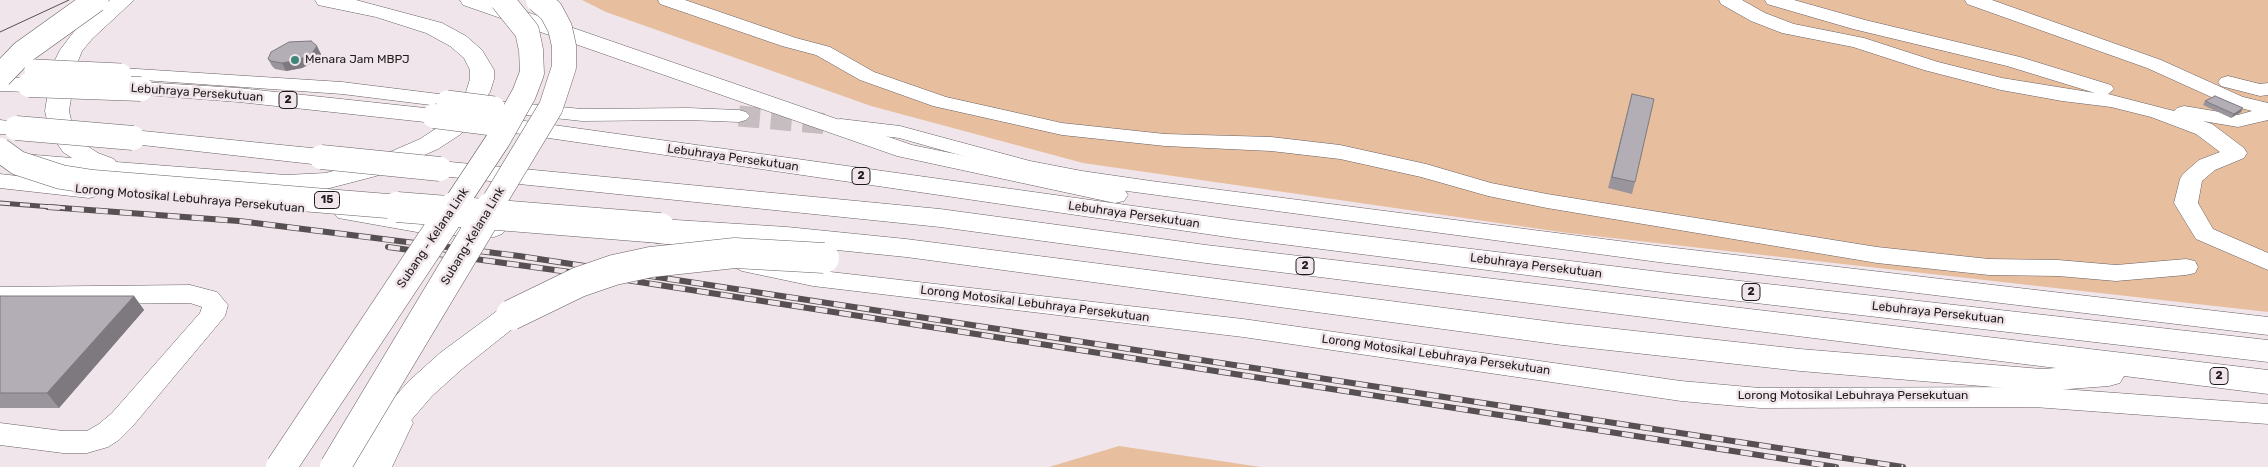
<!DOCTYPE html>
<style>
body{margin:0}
canvas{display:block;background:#f0e5ea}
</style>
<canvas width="2268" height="467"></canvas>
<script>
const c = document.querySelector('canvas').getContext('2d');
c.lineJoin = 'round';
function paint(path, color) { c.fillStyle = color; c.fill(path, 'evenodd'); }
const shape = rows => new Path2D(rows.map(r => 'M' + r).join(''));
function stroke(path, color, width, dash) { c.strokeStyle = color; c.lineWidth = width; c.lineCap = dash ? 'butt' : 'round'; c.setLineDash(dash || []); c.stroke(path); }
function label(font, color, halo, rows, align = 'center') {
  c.font = font + ' Rubik,sans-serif'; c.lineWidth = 5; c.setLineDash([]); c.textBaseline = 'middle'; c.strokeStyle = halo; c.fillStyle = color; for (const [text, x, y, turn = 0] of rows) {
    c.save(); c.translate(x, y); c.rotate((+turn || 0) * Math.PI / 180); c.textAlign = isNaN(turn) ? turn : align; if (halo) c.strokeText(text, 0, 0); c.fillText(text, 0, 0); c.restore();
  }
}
paint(shape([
 [582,0,2268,0,2268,312,1568,233,1083,163,871,106,606,12],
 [1119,446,1261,467,1049,467]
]), '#e7bf9f');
stroke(shape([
 [739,116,829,124]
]), '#c6bdc1', 21, [21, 11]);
const minor = shape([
 [658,0,685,0,796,38,830,47,874,72,946,97,1062,123,1165,134,1271,137,1340,145,1426,164,1491,183,1547,194,1877,247,1989,259,2058,260,2116,265,2186,259,2195,261,2198,267,2195,273,2186,275,2116,281,2058,276,1989,275,1877,263,1547,208,1488,196,1421,177,1340,159,1271,151,1165,146,1062,135,933,106,860,80,816,55,782,46,660,4,658,0],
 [1719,0,1742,0,1765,13,1794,24,1864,38,1938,62,2002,78,2095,93,2007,66,1853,29,1767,4,1765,0,1794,0,1865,20,2020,57,2111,85,2114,89,2108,94,2174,111,2177,108,2184,106,2238,115,2252,111,2229,105,2147,68,1967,4,1965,0,1992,0,2161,60,2243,97,2268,103,2268,120,2238,127,2203,121,2212,124,2244,148,2247,153,2244,158,2215,170,2202,181,2198,203,2213,229,2268,253,2268,270,2196,239,2174,203,2180,179,2183,174,2199,160,2220,152,2196,134,2151,117,2111,107,2062,101,2001,90,1924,70,1853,47,1782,33,1751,21,1721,4,1719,0],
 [121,68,342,82,447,95,454,97,457,101,454,105,447,107,342,94,114,78,111,74,114,70,121,68],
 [2228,76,2260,84,2268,83,2268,95,2260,96,2221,86,2218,82,2221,78,2228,76],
 [496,101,582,109,688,108,739,110,746,112,750,116,746,120,739,122,688,120,582,121,489,111,486,107,489,103,496,101],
 [841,119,900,126,1030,161,1082,171,1151,181,1658,246,2268,317,2268,335,1658,262,1082,185,1020,172,899,138,833,130,830,125,833,120,841,119],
 [0,174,89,184,97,186,100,191,97,196,89,198,0,188,0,174],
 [346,206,428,218,494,221,502,224,506,229,502,234,494,237,428,234,338,218,334,213,338,208,346,206],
 [640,227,695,232,757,258,813,270,1243,319,1681,381,1760,388,2034,387,2268,404,2268,424,2034,407,1760,408,1681,401,1243,337,813,286,742,271,691,247,632,240,628,235,632,230,640,227],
 [190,285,217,292,228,305,225,316,132,427,119,440,108,447,87,453,63,453,0,445,0,423,63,431,87,431,99,424,112,413,200,313,202,307,190,303,0,305,0,287,190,285]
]);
const major = shape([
 [397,411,408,414,413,423,392,467,358,467,386,414,397,411]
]);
const highway = shape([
 [110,0,134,0,92,39,82,51,76,66,69,111,74,133,81,142,98,153,114,159,116,162,286,175,326,173,358,164,390,152,420,139,443,124,466,92,470,79,470,70,464,58,450,46,426,33,376,17,318,5,315,0,356,0,442,23,466,36,482,50,494,70,494,79,490,92,461,134,438,149,376,176,326,189,286,191,14,167,10,162,14,157,23,154,72,158,63,152,50,133,45,111,52,66,60,50,76,29,110,0],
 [460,0,492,0,912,145,1115,187,1124,189,1128,195,1124,201,1115,203,897,156,463,5,460,0],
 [0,77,29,78,37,80,41,85,37,90,29,92,0,91,0,77],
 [141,82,239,88,434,109,443,111,446,116,443,121,434,123,239,102,133,94,129,89,133,84,141,82],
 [489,116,1234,220,1669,273,2268,340,2268,362,1669,293,1234,238,480,128,477,123,480,118,489,116],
 [0,120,25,123,28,128,25,133,16,135,0,134,0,120],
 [133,130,321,149,330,152,334,157,330,162,321,165,124,143,120,138,124,133,133,130],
 [440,161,940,209,1206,245,2268,370,2268,394,2124,376,2120,383,2109,386,2042,391,1800,371,1562,345,906,257,787,245,660,237,650,234,646,228,650,222,660,219,787,227,906,239,1562,323,1800,349,2042,369,2056,368,1206,263,940,227,431,175,427,169,431,163,440,161],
 [511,305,521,308,526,315,521,322,462,369,432,396,371,467,334,467,339,458,410,380,440,353,501,308,511,305]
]);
stroke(minor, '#685f63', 1);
stroke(major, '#685f63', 1);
stroke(highway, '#685f63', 1);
paint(minor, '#fff');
paint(major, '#fff');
paint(highway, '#fff');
stroke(shape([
 [0,32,69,0]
]), '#565052', 1);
const railFar1 = shape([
 [0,203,65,208]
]);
const rail = shape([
 [48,207,239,221,519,256,1903,467],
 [388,247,620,279,1836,467]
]);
stroke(railFar1, '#565052', 5);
stroke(rail, '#565052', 6);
stroke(railFar1, '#f0e5ea', 3, [10]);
stroke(rail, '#f0e5ea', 4.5, [12]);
const minorBridge = shape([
 [35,70,121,74],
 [447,101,494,107]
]);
const majorBridgeFar1 = shape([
 [453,208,498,140,524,94,532,73,531,50,527,31,502,0],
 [490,208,551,107,564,67,564,46,560,28,551,11,538,0]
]);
const majorBridge = shape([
 [281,467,454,207],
 [335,467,491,207]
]);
const highwayBridgeFar1 = shape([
 [0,76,22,53,96,0],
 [29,85,141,89],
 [434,116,489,123],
 [16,128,133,138],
 [0,150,18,163,61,177,93,182,412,208],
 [321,157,440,169]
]);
const highwayBridge = shape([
 [397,207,660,228],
 [511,315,579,282,614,270,651,262,735,253,824,258]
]);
stroke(minorBridge, '#685f63', 22, []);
stroke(majorBridgeFar1, '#685f63', 25, []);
stroke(majorBridge, '#685f63', 31, []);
stroke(highwayBridgeFar1, '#685f63', 25, []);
stroke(highwayBridge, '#685f63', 31, []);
stroke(minorBridge, '#fff', 21);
stroke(majorBridgeFar1, '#fff', 24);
stroke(majorBridge, '#fff', 30);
stroke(highwayBridgeFar1, '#fff', 24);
stroke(highwayBridge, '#fff', 30);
paint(shape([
 [321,54,316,61,302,68,286,71,275,69,272,66,268,59],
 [1632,94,1635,182,1632,194,1608,188],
 [2205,101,2241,112,2231,118,2203,105],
 [0,296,134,296,144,310,59,408,0,408]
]), '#9a959c');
paint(shape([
 [317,46,321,54,316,61,302,68,286,71,282,63],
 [2243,108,2241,112,2231,118,2234,114],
 [134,296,144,310,59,408,47,393]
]), '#7d797f');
const building = shape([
 [311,41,317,46,312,53,299,60,282,63,271,61,268,59,271,52,289,42,311,41],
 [1632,94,1654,99,1635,182,1612,177,1632,94],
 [2215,96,2243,108,2234,114,2205,101,2215,96],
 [0,296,134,296,47,393,0,393,0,296]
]);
paint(building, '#b3adb5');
stroke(building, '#7d797f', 1);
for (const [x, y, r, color] of [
 [295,60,5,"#40857a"]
]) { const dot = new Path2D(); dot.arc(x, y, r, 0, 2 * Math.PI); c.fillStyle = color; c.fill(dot); stroke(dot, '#f0e5ea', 2); }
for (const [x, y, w] of [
 [288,100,18],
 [861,176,18],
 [327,200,25],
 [1305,266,18],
 [1751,292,18],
 [2219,376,18]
]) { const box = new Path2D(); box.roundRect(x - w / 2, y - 8.5, w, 17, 4); c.fillStyle = '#f0e5ea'; c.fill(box); stroke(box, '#1f1b1c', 1); }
label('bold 11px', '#1f1b1c', null, [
 ["2",288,100],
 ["2",861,176],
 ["15",327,200],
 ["2",1305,266],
 ["2",1751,292],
 ["2",2219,376]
]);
label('12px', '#1f1b1c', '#f0e5ea', [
 ["Menara Jam MBPJ",305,60]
], 'left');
label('12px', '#1f1b1c', '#f0e5ea', [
 ["Lebuhraya Persekutuan",197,93,4],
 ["Lebuhraya Persekutuan",733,158,8],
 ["Lorong Motosikal Lebuhraya Persekutuan",190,199,5],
 ["Lebuhraya Persekutuan",1134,215,8],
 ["Subang-Kelana Link",473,236,-59],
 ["Subang - Kelana Link",433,238,-56],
 ["Lebuhraya Persekutuan",1536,266,7],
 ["Lorong Motosikal Lebuhraya Persekutuan",1035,304,7],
 ["Lebuhraya Persekutuan",1938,313,6],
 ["Lorong Motosikal Lebuhraya Persekutuan",1436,355,8],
 ["Lorong Motosikal Lebuhraya Persekutuan",1853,396]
]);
</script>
